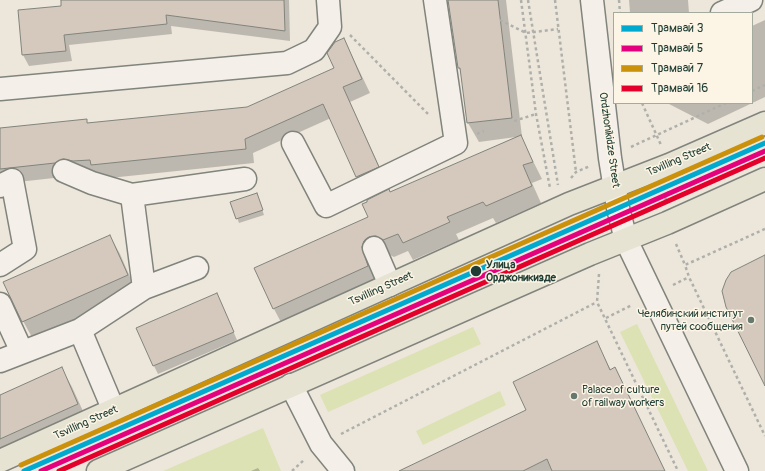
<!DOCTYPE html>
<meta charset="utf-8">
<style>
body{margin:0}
#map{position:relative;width:765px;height:471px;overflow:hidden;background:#ede6db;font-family:Pangolin,sans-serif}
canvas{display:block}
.legend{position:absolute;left:613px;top:12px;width:140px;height:92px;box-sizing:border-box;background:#fcf5e5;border:1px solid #a4ab9e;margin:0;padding:5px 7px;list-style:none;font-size:12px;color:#1f3d34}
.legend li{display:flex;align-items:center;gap:8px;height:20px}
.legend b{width:20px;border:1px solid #a4ab9e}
</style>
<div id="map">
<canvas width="765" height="471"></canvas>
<ul class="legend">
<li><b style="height:5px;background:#00a9ce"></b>Трамвай 3</li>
<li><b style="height:5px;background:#e5007d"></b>Трамвай 5</li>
<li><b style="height:5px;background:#cc910a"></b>Трамвай 7</li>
<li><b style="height:5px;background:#e4002b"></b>Трамвай 16</li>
</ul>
</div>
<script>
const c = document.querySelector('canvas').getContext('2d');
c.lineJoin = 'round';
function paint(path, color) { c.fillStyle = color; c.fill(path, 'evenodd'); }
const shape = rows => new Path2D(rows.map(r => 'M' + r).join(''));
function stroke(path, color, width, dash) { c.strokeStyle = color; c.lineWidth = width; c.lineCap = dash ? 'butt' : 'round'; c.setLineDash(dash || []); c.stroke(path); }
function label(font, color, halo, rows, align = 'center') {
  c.font = font + ' Pangolin,sans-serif'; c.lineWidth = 3; c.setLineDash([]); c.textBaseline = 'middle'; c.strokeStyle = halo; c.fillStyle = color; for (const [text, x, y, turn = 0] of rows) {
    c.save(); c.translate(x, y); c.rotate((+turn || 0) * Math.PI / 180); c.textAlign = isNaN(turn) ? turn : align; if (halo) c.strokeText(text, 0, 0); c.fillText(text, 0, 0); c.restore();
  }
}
paint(shape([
 [637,324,708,471,688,471,620,332],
 [473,327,481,344,328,412,320,395],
 [500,391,506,405,423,445,416,431],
 [263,428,281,471,163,471]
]), '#dce2b3');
paint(shape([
 [62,0,289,0,290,41,171,26,172,34,69,45,72,61,29,66,23,55,19,11,63,7],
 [448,0,506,0,522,137,521,137,542,179,532,183,541,203,496,223,493,218,456,234,459,240,413,260,408,251,394,257,386,253,377,284,283,326,274,309,369,218,390,193,516,137,479,142,468,123,462,74,459,68],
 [629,0,688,0,689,13,630,13],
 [765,20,765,97,708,124,667,103,752,103,752,26],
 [344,39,370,93,350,102,386,181,365,191,331,118,253,153,254,163,100,179,63,177,0,184,0,129,86,120,88,124,247,108,336,68],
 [257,194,264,215,239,223,232,203],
 [110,236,120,254,137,293,33,339,23,321],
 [221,303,237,340,158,374,154,366],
 [596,342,665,471,401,471,527,410],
 [62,369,72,387,88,422,0,462,0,396],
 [258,468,260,471,251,471]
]), '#0003');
const building = shape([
 [61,0,284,0,285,31,166,15,167,24,64,35,66,51,22,55,18,10,61,6,61,0],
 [448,0,498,0,512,118,467,123,460,68,458,68,448,0],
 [344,38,362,79,343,87,379,167,356,177,323,104,245,139,246,149,91,165,90,160,73,161,63,159,55,163,0,169,0,128,87,119,87,123,247,107,334,68,327,53,335,42,344,38],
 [521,135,533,162,523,165,532,186,486,206,483,202,447,217,450,222,403,243,398,234,383,240,376,236,369,237,364,241,362,247,368,266,273,309,254,268,368,217,362,204,367,202,367,200,389,189,390,192,521,135],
 [257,193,263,210,236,219,230,202,257,193],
 [110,235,128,275,22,322,3,282,110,235],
 [765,255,765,386,726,307,722,291,726,280,731,272,765,255],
 [217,293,234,332,153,366,136,328,217,293],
 [597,341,610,370,615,367,665,471,552,471,547,459,523,471,399,471,526,410,513,382,597,341],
 [62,367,78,404,0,439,0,395,62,367]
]);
paint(building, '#d4c9bc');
stroke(building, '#81847d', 1);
const minor = shape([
 [592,0,610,158,618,208,626,240,737,471],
 [722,13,751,0],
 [0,89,287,63,314,50,330,27,328,0],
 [293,143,326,206,456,143,435,0],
 [64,171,92,183,132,195],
 [0,186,12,180,25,249,0,265],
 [374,248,390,285],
 [144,288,197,268],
 [0,304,22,352],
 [80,330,114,411],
 [0,361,80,330,144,288,132,195,245,179],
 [291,385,321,444,343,471]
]);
const major = shape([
 [0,461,569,204,669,165,765,123],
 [98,471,590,254,667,223,765,179]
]);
stroke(minor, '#81847d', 25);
stroke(major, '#81847d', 25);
stroke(shape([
 [521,0,536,114,550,188],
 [528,0,558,185],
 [555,0,576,172],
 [619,0,620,13],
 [500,20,526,33,558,29],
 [350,35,429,115],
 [752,91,765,85],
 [642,103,661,145],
 [514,121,536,114],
 [477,134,484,131],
 [631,147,726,103],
 [571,178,576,172,590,166],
 [665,200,669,190],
 [577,225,581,235],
 [765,229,685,265,689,277,765,436],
 [676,244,685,265],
 [599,274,597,302,678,471],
 [673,285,689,277],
 [606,318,632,305],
 [341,434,597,302],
 [292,471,305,459]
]), '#afb0ab', 2.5, [3, 3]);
stroke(minor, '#f4f0e9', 22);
stroke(major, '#e7e3d2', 22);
stroke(shape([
 [24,471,765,143]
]), '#00a9ce', 5);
stroke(shape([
 [41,471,765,151]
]), '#e5007d', 5);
stroke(shape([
 [21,465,762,137]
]), '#cc910a', 5);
stroke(shape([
 [59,471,765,158]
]), '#e4002b', 5);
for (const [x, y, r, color] of [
 [476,271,6,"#1f3d34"],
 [751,320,4,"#67786e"],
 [574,396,4,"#67786e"]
]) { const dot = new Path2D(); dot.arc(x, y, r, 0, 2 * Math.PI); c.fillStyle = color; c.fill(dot); stroke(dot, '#fcf5e5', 1.5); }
label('11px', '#1f3d34', '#fcf5e5', [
 ["Ordzhonikidze Street",609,140,82],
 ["Tsvilling Street",679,160,-23],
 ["Tsvilling Street",381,289,-24],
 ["Tsvilling Street",86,423,-24]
]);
label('bold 11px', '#1f3d34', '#fcf5e5', [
 ["Улица",486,265],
 ["Орджоникизде",486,278]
], 'left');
label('11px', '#1f3d34', '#fcf5e5', [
 ["Челябинский институт",743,314],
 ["путей сообщения",743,327],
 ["Palace of culture",582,390,"left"],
 ["of railway workers",582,403,"left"]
], 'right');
</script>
